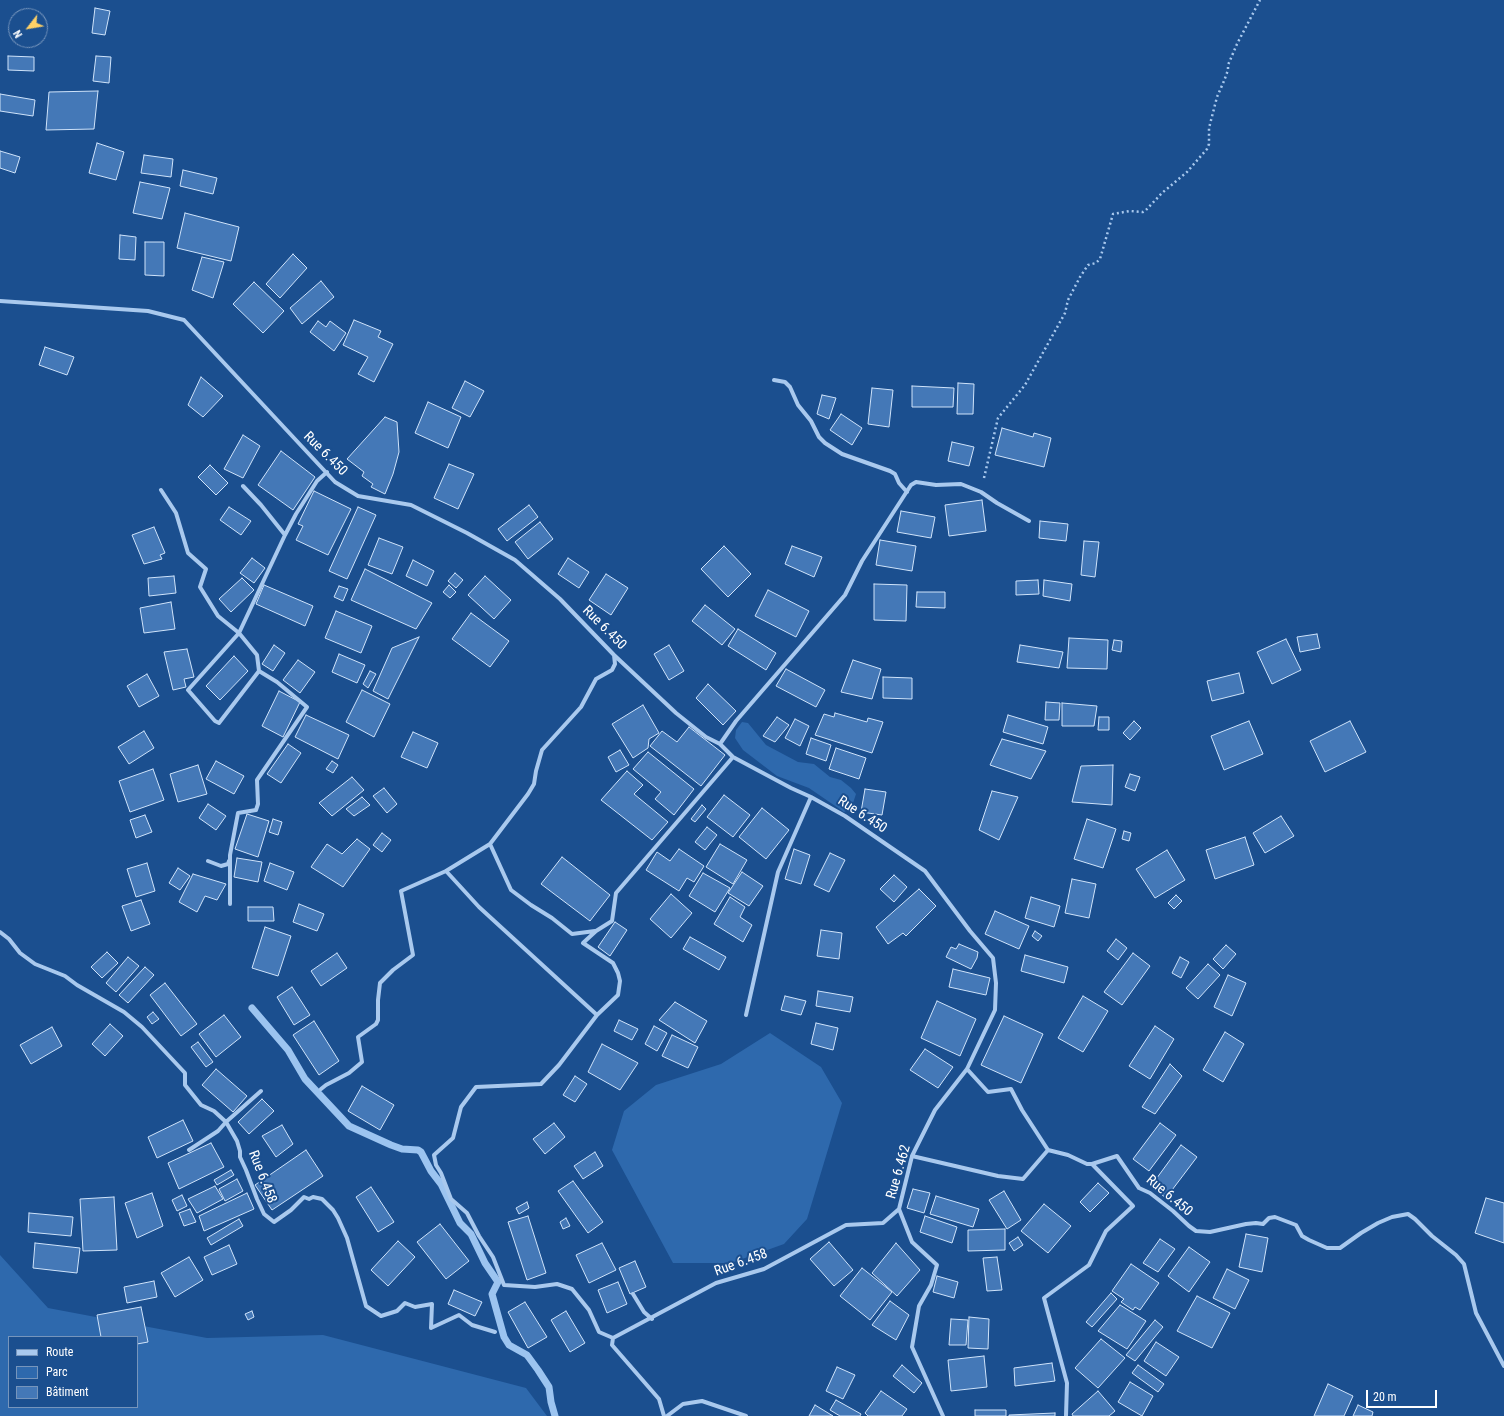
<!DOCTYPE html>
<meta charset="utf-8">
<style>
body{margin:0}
#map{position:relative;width:1504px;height:1416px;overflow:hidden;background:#1b4f8f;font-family:"Roboto Condensed",sans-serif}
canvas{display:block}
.legend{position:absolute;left:8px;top:1336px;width:130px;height:72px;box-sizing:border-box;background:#1b4f8f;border:1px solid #7695bc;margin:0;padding:5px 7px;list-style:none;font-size:12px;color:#fff}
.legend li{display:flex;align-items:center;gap:8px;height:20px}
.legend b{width:20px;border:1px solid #7695bc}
.north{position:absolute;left:8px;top:8px;width:40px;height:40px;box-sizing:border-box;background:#1b4f8f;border:1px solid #7695bc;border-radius:50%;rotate:239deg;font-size:11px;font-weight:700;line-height:16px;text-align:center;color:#fff}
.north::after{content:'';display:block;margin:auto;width:14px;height:18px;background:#ffd166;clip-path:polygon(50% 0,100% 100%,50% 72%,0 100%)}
.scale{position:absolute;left:1366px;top:1390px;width:71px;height:18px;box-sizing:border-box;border:2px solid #fff;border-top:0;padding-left:5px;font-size:12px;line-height:14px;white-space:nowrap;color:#fff;-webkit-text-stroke:3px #1b4f8f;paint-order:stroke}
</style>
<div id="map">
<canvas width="1504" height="1416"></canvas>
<ul class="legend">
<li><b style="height:5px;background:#a9c9ee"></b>Route</li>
<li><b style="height:11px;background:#2e69ad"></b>Parc</li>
<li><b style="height:11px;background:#4478b7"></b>Bâtiment</li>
</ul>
<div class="north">N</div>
<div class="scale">20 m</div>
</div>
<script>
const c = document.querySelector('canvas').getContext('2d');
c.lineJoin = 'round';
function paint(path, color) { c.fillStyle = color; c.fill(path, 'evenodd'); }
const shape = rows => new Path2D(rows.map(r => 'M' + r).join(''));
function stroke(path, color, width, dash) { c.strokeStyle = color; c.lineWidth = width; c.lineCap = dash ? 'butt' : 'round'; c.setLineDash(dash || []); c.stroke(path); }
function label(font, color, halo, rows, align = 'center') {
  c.font = font + ' "Roboto Condensed",sans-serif'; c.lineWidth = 4; c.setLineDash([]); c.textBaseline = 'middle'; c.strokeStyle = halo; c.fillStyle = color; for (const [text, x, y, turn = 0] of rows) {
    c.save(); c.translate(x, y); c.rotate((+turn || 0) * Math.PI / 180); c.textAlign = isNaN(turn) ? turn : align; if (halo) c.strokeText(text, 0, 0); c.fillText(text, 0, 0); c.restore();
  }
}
paint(shape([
 [742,722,748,723,766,745,798,762,814,764,830,777,841,780,851,788,856,794,851,809,844,812,809,788,777,776,743,750,735,738,736,730],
 [770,1033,821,1067,842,1103,807,1219,784,1244,731,1263,673,1263,612,1150,624,1111,656,1085,721,1064],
 [0,1255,48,1308,207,1338,323,1335,526,1388,547,1416,0,1416],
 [9,1337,137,1337,137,1407,9,1407]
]), '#2e69ad');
stroke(shape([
 [252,1008,288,1050,305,1079,349,1126,391,1145,402,1149,418,1150,421,1152,431,1171,441,1184,460,1223,471,1234,485,1263,498,1282,492,1294,504,1337,509,1345,527,1355,538,1370,549,1387,551,1402,555,1416]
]), '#9cc4f0', 7);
const building = shape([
 [95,8,110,11,105,35,92,33,95,8],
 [8,56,34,57,34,71,8,70,8,56],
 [96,56,111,57,109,83,93,81,96,56],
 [98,91,94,129,46,130,49,92,98,91],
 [0,94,35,100,33,116,0,111,0,94],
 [97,143,124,152,116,180,89,173,97,143],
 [0,151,20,157,15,173,0,168,0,151],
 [144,155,173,159,171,177,141,173,144,155],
 [183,170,217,178,213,194,180,186,183,170],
 [140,182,170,188,162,219,133,213,140,182],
 [185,213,239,227,231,261,177,248,185,213],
 [120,235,136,237,135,260,119,259,120,235],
 [145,242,164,242,164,276,145,275,145,242],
 [293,254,307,268,280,298,266,284,293,254],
 [202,257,224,262,213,298,192,290,202,257],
 [321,281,334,297,302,324,290,308,321,281],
 [254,282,284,311,263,333,233,304,254,282],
 [354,320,381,331,378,337,393,344,374,382,358,374,368,357,343,345,354,320],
 [318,321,326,327,330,321,346,333,334,351,310,332,318,321],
 [45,347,74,357,67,375,39,365,45,347],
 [201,377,223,396,203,417,188,405,201,377],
 [465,381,484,391,470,417,452,408,465,381],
 [958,383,974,384,973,414,957,414,958,383],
 [912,386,954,388,953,407,912,407,912,386],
 [872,388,893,390,889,427,868,424,872,388],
 [822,395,836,398,829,419,817,414,822,395],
 [428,402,461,417,448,448,415,433,428,402],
 [841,414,862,428,852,445,830,430,841,414],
 [385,417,397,422,399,452,393,474,385,494,371,487,373,484,362,476,364,472,347,459,385,417],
 [1002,428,1033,437,1034,433,1051,438,1044,467,995,455,1002,428],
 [243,435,260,446,243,478,224,469,243,435],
 [952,442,974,447,969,466,948,461,952,442],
 [281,451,315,477,293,510,258,485,281,451],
 [449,464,474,474,458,509,434,498,449,464],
 [210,465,228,483,216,495,198,477,210,465],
 [314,491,351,509,328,555,296,540,303,526,298,524,314,491],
 [982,500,986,531,949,536,945,505,982,500],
 [529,505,538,517,507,541,498,529,529,505],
 [229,507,251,521,241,535,220,520,229,507],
 [358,507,376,515,347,579,329,571,358,507],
 [901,511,935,517,931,538,897,532,901,511],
 [1040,521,1068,524,1066,541,1039,538,1040,521],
 [540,522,553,539,528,559,515,542,540,522],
 [154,527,165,553,160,555,162,559,144,564,132,535,154,527],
 [379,538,403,547,392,574,368,565,379,538],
 [880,540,916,546,912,571,876,565,880,540],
 [1084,541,1099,542,1095,577,1081,575,1084,541],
 [724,546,751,574,728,597,701,569,724,546],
 [792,546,822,557,814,577,785,564,792,546],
 [252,558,265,568,254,583,240,573,252,558],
 [568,558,589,572,579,588,558,574,568,558],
 [413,560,434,571,427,586,406,576,413,560],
 [365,569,432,603,416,629,351,600,365,569],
 [455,573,463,580,456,588,448,581,455,573],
 [606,574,628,588,611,615,589,600,606,574],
 [174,576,176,593,149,596,148,578,174,576],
 [485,576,511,600,494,619,468,595,485,576],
 [242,578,254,590,231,612,219,599,242,578],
 [1038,580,1039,594,1016,595,1016,581,1038,580],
 [1044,580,1072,584,1070,601,1043,596,1044,580],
 [874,584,907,585,906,621,874,620,874,584],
 [264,585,313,606,305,626,256,604,264,585],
 [449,585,456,592,450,598,443,592,449,585],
 [339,586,348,589,343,601,334,597,339,586],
 [768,590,809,611,796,637,755,616,768,590],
 [917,592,945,592,945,608,916,607,917,592],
 [171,602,175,629,144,633,140,608,171,602],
 [705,605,735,629,722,645,692,621,705,605],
 [336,611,372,626,361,653,325,638,336,611],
 [471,613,509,641,490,667,452,639,471,613],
 [738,629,776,653,766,670,728,646,738,629],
 [1317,634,1320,648,1300,652,1297,637,1317,634],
 [419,637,388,699,373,691,392,648,419,637],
 [1069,638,1108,640,1107,669,1067,668,1069,638],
 [1286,639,1301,670,1272,684,1257,652,1286,639],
 [1114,640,1122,641,1121,652,1112,650,1114,640],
 [274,645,285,653,273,671,262,664,274,645],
 [669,645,684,671,669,680,654,654,669,645],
 [1020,645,1063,652,1059,668,1017,662,1020,645],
 [187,649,194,677,184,679,186,687,173,690,164,652,187,649],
 [339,654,365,665,357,683,332,672,339,654],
 [234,656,248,671,220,700,206,686,234,656],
 [298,660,315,672,300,693,283,680,298,660],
 [853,660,881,669,872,699,841,692,853,660],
 [786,669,825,690,816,707,776,686,786,669],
 [370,671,376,674,368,688,363,684,370,671],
 [1239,673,1244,693,1212,701,1207,681,1239,673],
 [147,674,159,696,139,707,127,686,147,674],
 [883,677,912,678,912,699,883,698,883,677],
 [708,684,736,711,723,725,696,698,708,684],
 [362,690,390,704,374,737,346,722,362,690],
 [279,691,300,702,283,737,262,726,279,691],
 [1046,702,1060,703,1059,720,1045,720,1046,702],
 [1062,703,1097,706,1094,726,1062,726,1062,703],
 [643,705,659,733,649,739,648,748,633,758,612,724,643,705],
 [835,713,867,722,868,718,883,722,872,753,815,735,824,714,834,717,835,713],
 [306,715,349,735,338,759,295,737,306,715],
 [1008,715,1048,727,1043,744,1003,732,1008,715],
 [777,717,789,725,775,742,763,736,777,717],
 [1099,717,1109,717,1109,730,1098,730,1099,717],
 [795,719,809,726,800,746,785,738,795,719],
 [1134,721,1141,728,1130,740,1123,733,1134,721],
 [1249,721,1263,754,1224,770,1211,736,1249,721],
 [1350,721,1366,752,1325,772,1310,741,1350,721],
 [689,727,725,755,701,786,650,746,662,731,677,742,689,727],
 [144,731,154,748,129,764,118,747,144,731],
 [413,732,438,743,427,768,401,757,413,732],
 [811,738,831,745,826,761,806,754,811,738],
 [1002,739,1046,751,1031,779,990,765,1002,739],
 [288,744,301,753,281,783,267,774,288,744],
 [836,748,866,758,859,779,829,769,836,748],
 [620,750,629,765,616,772,608,757,620,750],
 [648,752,694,789,674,815,655,799,661,792,633,769,648,752],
 [216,761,244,776,234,794,206,779,216,761],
 [332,761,338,765,333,773,326,769,332,761],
 [198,765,207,794,178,802,170,774,198,765],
 [1113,765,1112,805,1072,802,1081,766,1113,765],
 [153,769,164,800,130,812,119,781,153,769],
 [627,771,643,785,634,794,668,822,652,840,601,800,627,771],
 [1130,774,1140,777,1135,791,1125,787,1130,774],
 [352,777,364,790,332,816,319,803,352,777],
 [384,788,397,804,387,813,373,796,384,788],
 [865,789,886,792,882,815,861,812,865,789],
 [992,791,1018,797,999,840,979,830,992,791],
 [724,795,750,815,733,837,707,817,724,795],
 [362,797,370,805,354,816,346,809,362,797],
 [208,804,226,816,216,830,199,818,208,804],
 [702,805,706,809,695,822,691,819,702,805],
 [762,808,789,830,766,859,739,837,762,808],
 [247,814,269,821,258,857,235,849,247,814],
 [145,815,152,832,136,838,130,820,145,815],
 [1281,816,1294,836,1265,853,1253,833,1281,816],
 [273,819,282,822,278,835,269,832,273,819],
 [1087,819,1116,829,1103,868,1074,859,1087,819],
 [707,827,717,835,705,850,695,842,707,827],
 [1124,831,1131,833,1129,841,1122,839,1124,831],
 [382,833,391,840,382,852,373,845,382,833],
 [1245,837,1254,865,1215,879,1206,850,1245,837],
 [357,839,370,849,343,887,311,867,327,844,342,854,357,839],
 [720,844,747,860,733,884,706,867,720,844],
 [679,849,704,866,694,882,687,878,679,891,646,870,657,852,670,861,679,849],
 [794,849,810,855,801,884,785,879,794,849],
 [1167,850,1185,880,1155,898,1136,869,1167,850],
 [830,853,845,860,829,892,814,885,830,853],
 [562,857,610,895,590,921,541,884,562,857],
 [237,858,262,862,258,882,234,877,237,858],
 [147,863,155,891,136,897,127,869,147,863],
 [270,863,294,872,287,890,264,881,270,863],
 [178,868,190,876,180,890,169,883,178,868],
 [742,872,763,886,749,906,728,893,742,872],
 [703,873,730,888,715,912,689,896,703,873],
 [193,874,226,884,217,900,205,896,197,912,179,902,193,874],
 [894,875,907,887,894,902,880,889,894,875],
 [1072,879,1096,884,1089,918,1065,913,1072,879],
 [919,889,936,906,906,936,903,933,888,944,876,927,919,889],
 [671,894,692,913,671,938,650,919,671,894],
 [1176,895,1182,901,1174,909,1168,903,1176,895],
 [730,897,745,907,740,917,752,925,743,942,714,924,730,897],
 [1031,897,1060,906,1054,927,1025,918,1031,897],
 [141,900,150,924,131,931,122,906,141,900],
 [299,904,324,914,317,931,293,922,299,904],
 [248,907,273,907,274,921,248,921,248,907],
 [995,911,1029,926,1019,949,985,934,995,911],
 [615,922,627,930,610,956,598,947,615,922],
 [265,927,291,936,278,976,252,968,265,927],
 [821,930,842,933,839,959,817,956,821,930],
 [1035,931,1042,936,1038,941,1032,936,1035,931],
 [690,937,726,957,719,970,683,949,690,937],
 [1116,939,1127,948,1118,960,1107,951,1116,939],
 [959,944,978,952,977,958,971,969,946,957,951,947,956,949,959,944],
 [1226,945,1236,954,1223,969,1213,959,1226,945],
 [107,952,118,963,102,978,91,967,107,952],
 [337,953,347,968,321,986,311,971,337,953],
 [1133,953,1150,966,1122,1005,1104,992,1133,953],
 [1025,955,1068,967,1064,983,1021,971,1025,955],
 [128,957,139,966,116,992,106,983,128,957],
 [1180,957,1189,962,1181,978,1172,973,1180,957],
 [1208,964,1220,975,1198,999,1186,988,1208,964],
 [145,967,154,975,128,1003,119,995,145,967],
 [953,969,990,978,986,995,949,987,953,969],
 [1228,975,1246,983,1232,1016,1214,1007,1228,975],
 [165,983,197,1024,181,1036,150,995,165,983],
 [292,987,310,1015,294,1025,277,997,292,987],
 [818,991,853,997,850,1012,816,1006,818,991],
 [785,996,806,1001,801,1015,781,1010,785,996],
 [1083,996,1108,1011,1083,1052,1058,1038,1083,996],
 [937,1001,976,1019,960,1056,921,1038,937,1001],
 [675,1002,707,1021,695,1043,659,1020,675,1002],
 [153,1012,159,1019,152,1024,147,1017,153,1012],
 [224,1015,241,1037,216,1057,199,1034,224,1015],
 [1004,1016,1043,1034,1021,1083,981,1065,1004,1016],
 [619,1020,638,1029,632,1040,614,1031,619,1020],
 [314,1021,339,1061,319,1075,293,1035,314,1021],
 [816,1023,838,1028,833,1050,811,1044,816,1023],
 [110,1024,123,1036,105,1056,92,1044,110,1024],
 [654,1026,667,1033,657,1051,645,1044,654,1026],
 [1155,1026,1174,1039,1150,1079,1129,1066,1155,1026],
 [52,1027,62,1046,31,1064,20,1045,52,1027],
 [1225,1032,1244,1044,1223,1082,1203,1070,1225,1032],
 [672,1035,698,1047,688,1068,662,1056,672,1035],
 [198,1042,213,1062,206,1067,191,1047,198,1042],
 [602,1044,638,1063,620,1090,588,1072,602,1044],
 [925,1049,953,1067,938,1088,910,1070,925,1049],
 [1170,1064,1182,1076,1155,1114,1142,1107,1170,1064],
 [216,1069,247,1096,233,1112,202,1085,216,1069],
 [575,1076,587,1084,575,1102,563,1095,575,1076],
 [362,1086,394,1105,380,1130,348,1111,362,1086],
 [262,1099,274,1111,249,1134,238,1122,262,1099],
 [183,1120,193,1141,157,1158,148,1137,183,1120],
 [554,1123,565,1137,545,1154,533,1139,554,1123],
 [1160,1123,1176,1135,1149,1171,1133,1159,1160,1123],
 [282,1125,293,1144,276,1157,262,1136,282,1125],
 [211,1143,224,1167,179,1189,168,1163,211,1143],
 [1181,1145,1197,1157,1166,1198,1151,1186,1181,1145],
 [306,1150,323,1176,272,1210,255,1185,306,1150],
 [595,1152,603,1166,583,1179,574,1166,595,1152],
 [231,1170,234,1175,217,1185,214,1180,231,1170],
 [237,1179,243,1191,225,1201,219,1189,237,1179],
 [573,1181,603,1222,588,1233,558,1191,573,1181],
 [1098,1183,1109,1193,1090,1212,1080,1202,1098,1183],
 [215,1186,223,1199,197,1213,188,1199,215,1186],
 [371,1187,394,1222,378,1232,356,1197,371,1187],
 [913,1189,930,1193,924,1213,907,1208,913,1189],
 [1004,1191,1021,1220,1007,1229,989,1200,1004,1191],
 [152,1193,163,1226,137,1238,125,1203,152,1193],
 [247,1193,254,1209,204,1231,199,1216,247,1193],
 [182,1195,187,1206,177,1211,172,1200,182,1195],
 [936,1196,979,1209,973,1227,930,1214,936,1196],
 [114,1197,117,1250,83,1251,80,1199,114,1197],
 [1486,1198,1504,1203,1504,1243,1475,1233,1486,1198],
 [527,1202,529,1208,519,1214,516,1208,527,1202],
 [1044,1204,1071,1226,1048,1253,1021,1231,1044,1204],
 [190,1209,196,1222,184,1226,179,1213,190,1209],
 [29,1213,73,1217,71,1236,28,1232,29,1213],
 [528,1216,546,1273,527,1280,508,1222,528,1216],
 [925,1216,957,1227,952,1243,920,1232,925,1216],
 [566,1218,570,1226,563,1229,560,1222,566,1218],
 [239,1219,243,1226,211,1245,207,1238,239,1219],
 [440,1224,469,1261,446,1279,417,1242,440,1224],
 [1005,1229,1005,1250,968,1251,968,1230,1005,1229],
 [1246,1234,1268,1238,1262,1272,1239,1267,1246,1234],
 [1018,1237,1023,1245,1014,1251,1009,1243,1018,1237],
 [1160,1239,1175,1249,1158,1272,1143,1263,1160,1239],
 [398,1241,415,1257,388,1286,371,1270,398,1241],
 [829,1242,853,1270,834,1286,810,1259,829,1242],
 [35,1243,80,1248,77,1273,33,1268,35,1243],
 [602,1243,616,1270,589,1283,576,1255,602,1243],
 [896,1243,920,1270,897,1296,872,1273,896,1243],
 [229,1245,237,1264,212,1275,204,1257,229,1245],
 [1189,1247,1210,1262,1189,1292,1168,1276,1189,1247],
 [189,1257,203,1280,175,1297,161,1273,189,1257],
 [997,1257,1002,1290,987,1291,983,1258,997,1257],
 [635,1261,646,1287,630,1294,619,1268,635,1261],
 [1131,1264,1159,1283,1140,1310,1135,1307,1133,1310,1121,1302,1124,1299,1112,1291,1131,1264],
 [862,1268,892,1292,870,1320,840,1296,862,1268],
 [1227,1269,1249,1280,1235,1309,1213,1298,1227,1269],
 [937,1276,958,1282,954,1298,933,1292,937,1276],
 [154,1281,157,1297,127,1303,124,1287,154,1281],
 [618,1282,627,1304,607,1313,598,1290,618,1282],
 [454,1290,482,1302,475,1316,448,1304,454,1290],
 [1111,1293,1117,1299,1092,1327,1086,1322,1111,1293],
 [1197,1296,1230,1313,1212,1348,1177,1331,1197,1296],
 [890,1301,909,1315,896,1340,872,1325,890,1301],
 [525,1302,547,1337,528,1348,508,1312,525,1302],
 [1120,1305,1146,1321,1127,1349,1098,1331,1120,1305],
 [141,1307,148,1342,137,1344,137,1337,101,1337,97,1315,141,1307],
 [252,1311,254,1317,248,1320,245,1314,252,1311],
 [566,1311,585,1343,570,1352,551,1320,566,1311],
 [969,1317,989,1319,988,1349,968,1348,969,1317],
 [951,1319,968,1320,966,1345,949,1345,951,1319],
 [1155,1320,1163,1327,1135,1361,1126,1355,1155,1320],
 [1101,1339,1125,1358,1098,1388,1075,1368,1101,1339],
 [1156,1342,1179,1357,1166,1376,1144,1361,1156,1342],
 [984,1356,987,1387,951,1391,948,1360,984,1356],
 [1052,1363,1055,1381,1015,1386,1014,1368,1052,1363],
 [902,1365,922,1383,914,1393,893,1376,902,1365],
 [1138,1365,1164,1384,1158,1392,1132,1373,1138,1365],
 [837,1367,855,1375,843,1399,826,1391,837,1367],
 [1130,1382,1153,1396,1142,1416,1118,1402,1130,1382],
 [1328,1384,1353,1396,1344,1416,1314,1416,1328,1384],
 [881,1391,907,1409,902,1416,868,1416,865,1413,881,1391],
 [1098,1391,1115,1411,1109,1416,1073,1416,1072,1414,1098,1391],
 [836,1400,861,1414,860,1416,840,1416,830,1410,836,1400],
 [815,1405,833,1416,809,1416,815,1405],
 [1358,1405,1373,1412,1372,1416,1353,1416,1358,1405],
 [975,1410,1006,1410,1006,1416,975,1416,975,1410],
 [1055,1413,1055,1416,1009,1416,1009,1415,1055,1413]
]);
paint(building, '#4478b7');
stroke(building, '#cfe3fa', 1);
stroke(shape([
 [984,478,998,418,1025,385,1065,313,1068,300,1080,277,1088,265,1096,263,1100,259,1113,214,1130,211,1143,212,1146,210,1162,193,1187,172,1207,149,1209,144,1209,128,1217,97,1224,81,1228,70,1228,65,1237,44,1260,0]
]), '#a9c9ee', 2.5, [2, 3]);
stroke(shape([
 [0,301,148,311,184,320,335,482,358,496,411,505,467,533,515,560,560,599,614,655,676,713,706,737,720,744,733,757,791,788,811,797,845,816,925,871,970,931,993,958,996,983,995,1010,967,1069,935,1110,912,1156,899,1209,912,1242,937,1265,931,1285,919,1306,912,1347,943,1416],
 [774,380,785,382,790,387,798,405,811,421,819,437,825,443,842,454,890,471,895,474,899,483,907,492],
 [243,486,261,505,285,535],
 [161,490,176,513,188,553,206,569,200,587,218,616,239,633,257,655,259,671,277,682,307,707,257,780,258,804,256,810,238,813,230,855,230,904],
 [614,655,615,664,612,670,596,679,581,707,542,750,536,771,534,784,528,794,490,844,446,871,479,907,597,1015,559,1065,541,1084,476,1087,461,1107,453,1138,434,1155,436,1165,441,1173,451,1199,467,1213,479,1236,493,1257,504,1285,535,1287,557,1284,572,1289,589,1310,599,1332,613,1338,612,1345,659,1399,664,1416],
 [259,671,219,723,215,721,188,690,239,633,285,535,296,514,317,481,327,472],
 [720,744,736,721,845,595,862,561,911,485,916,482,936,485,961,484,981,492,997,503,1029,521],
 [490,844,511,890,531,905,552,918,572,934,595,931],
 [208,861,221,866,228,864,229,861],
 [0,932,9,939,20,953,35,964,65,976,77,985,124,1012,142,1027,185,1073,185,1085,201,1105,214,1111,226,1122,237,1141,240,1151,240,1157,246,1170,257,1199,264,1214,274,1222,291,1210,304,1197,309,1199,313,1197,322,1199,333,1210,338,1218,347,1238,366,1306,381,1316,397,1311,405,1303,415,1307,432,1304,431,1328,459,1315,472,1325,495,1332],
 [597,1015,618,995,620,981,618,973,613,963,583,943,596,931,612,921,616,893,733,757],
 [746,1015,778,872,811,797],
 [967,1069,988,1092,1011,1089,1022,1110,1048,1150,1068,1155,1087,1164,1092,1164,1117,1156,1139,1188,1150,1193,1173,1211,1189,1226,1196,1231,1210,1232,1246,1224,1256,1223,1263,1224,1269,1218,1275,1217,1296,1225,1302,1236,1309,1240,1327,1248,1340,1248,1361,1233,1378,1223,1392,1217,1408,1214,1415,1219,1432,1236,1456,1255,1464,1264,1476,1313,1504,1366],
 [321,1089,326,1085,349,1073,362,1062,358,1037,376,1024,378,1020,378,1000,380,983,393,970,413,955,401,891,446,871],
 [189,1150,218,1131,226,1122,261,1091],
 [912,1156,998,1176,1023,1179,1048,1150],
 [633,1294,644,1312,652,1319],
 [613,1338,716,1283,764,1269,846,1225,883,1223,899,1209],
 [667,1416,683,1404,702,1401,746,1416],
 [1066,1416,1067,1383,1044,1298,1089,1265,1106,1231,1133,1206,1092,1164]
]), '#a9c9ee', 4);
label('14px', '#fff', '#1b4f8f', [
 ["Rue 6.450",325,454,45],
 ["Rue 6.450",604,628,45],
 ["Rue 6.450",862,815,33],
 ["Rue 6.462",899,1172,-74],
 ["Rue 6.458",262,1177,69],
 ["Rue 6.450",1169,1196,40],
 ["Rue 6.458",741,1263,-20]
]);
</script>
